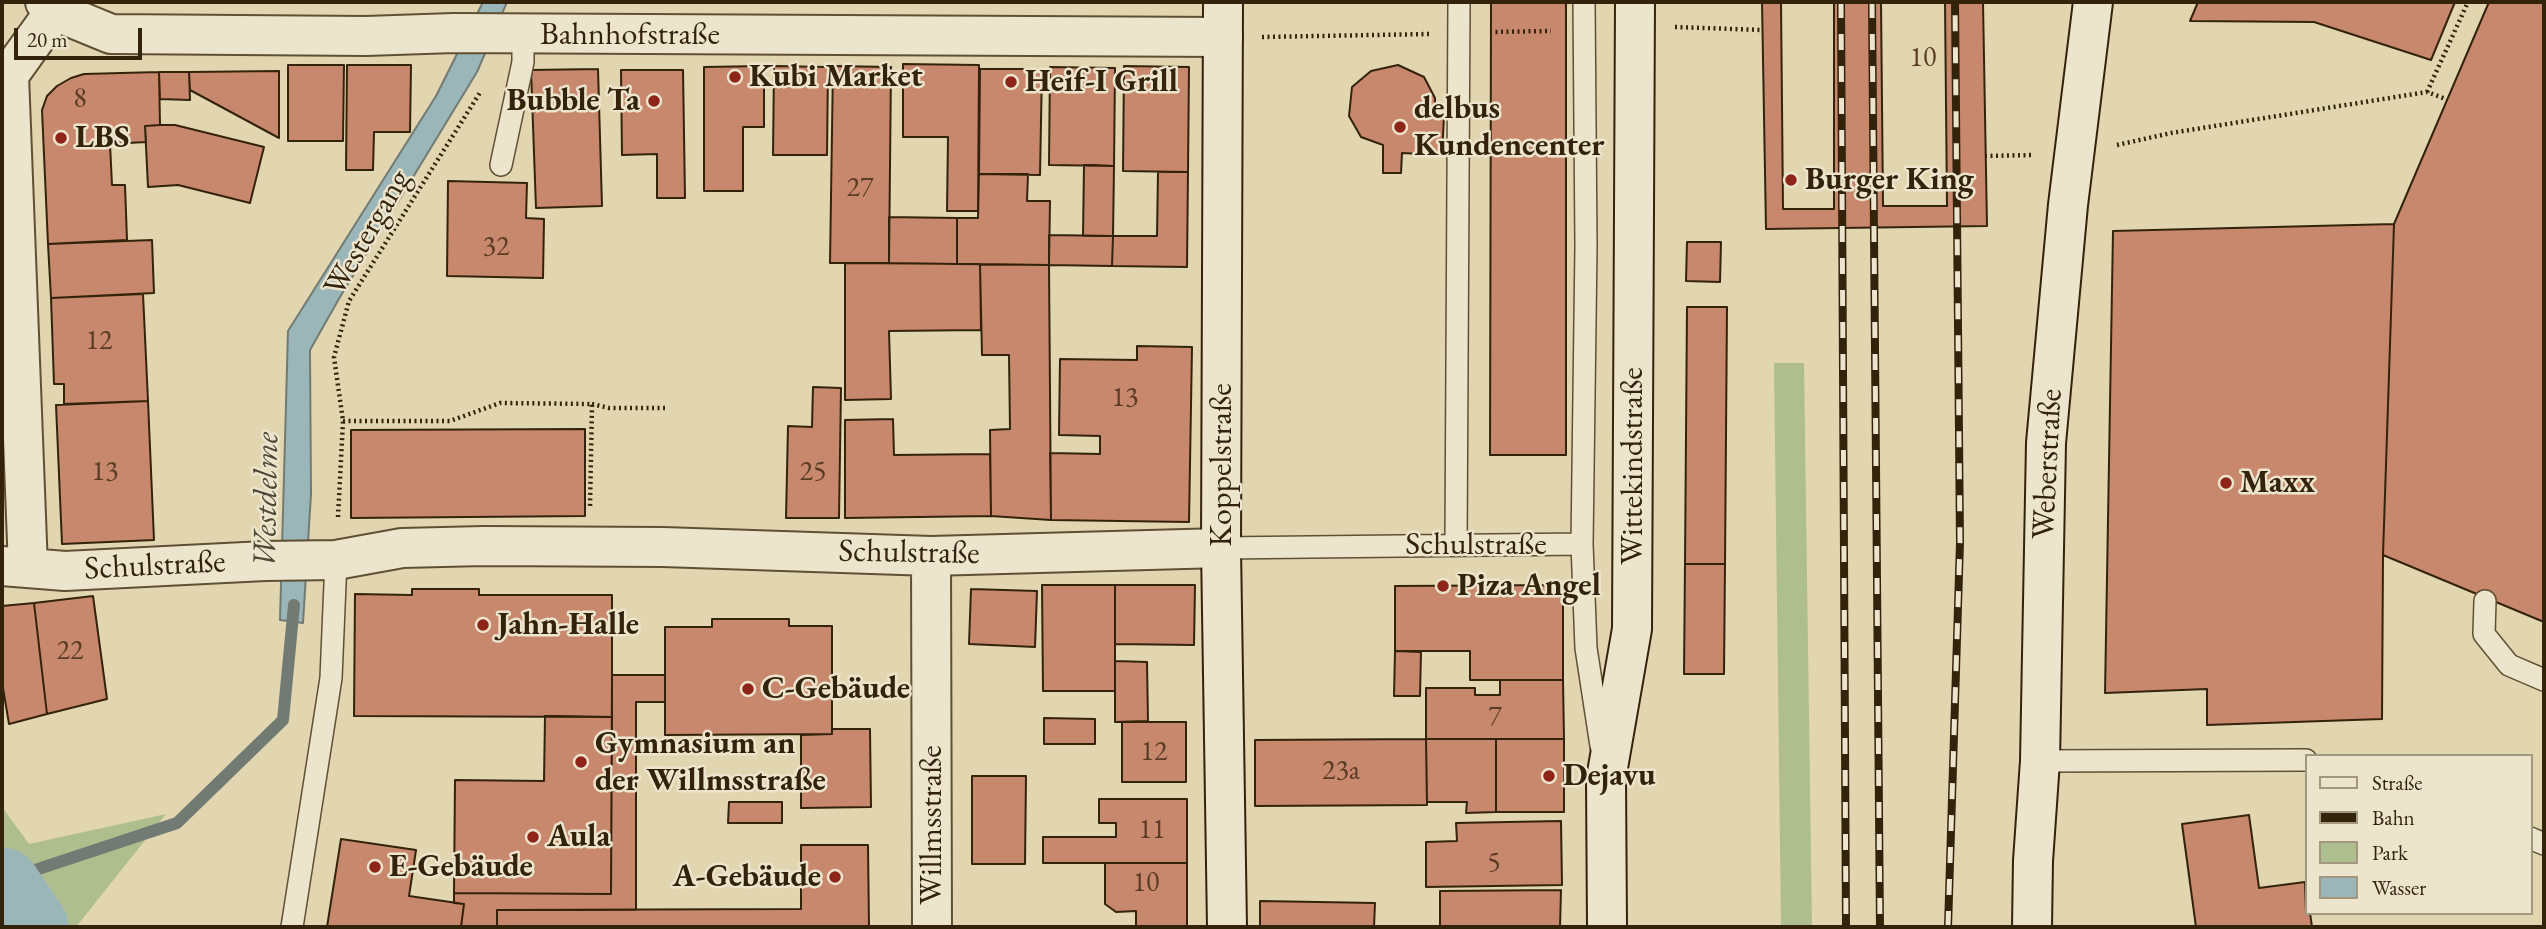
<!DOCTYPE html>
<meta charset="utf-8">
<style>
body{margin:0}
#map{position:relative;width:2546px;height:929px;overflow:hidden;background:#e1d6b0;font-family:"EB Garamond",serif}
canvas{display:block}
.frame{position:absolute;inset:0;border:4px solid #34230b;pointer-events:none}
.legend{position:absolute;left:2305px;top:754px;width:228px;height:161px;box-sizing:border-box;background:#ece4cc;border:2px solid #a2977f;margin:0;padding:9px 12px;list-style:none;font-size:21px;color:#34230b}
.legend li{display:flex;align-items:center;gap:14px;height:35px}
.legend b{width:35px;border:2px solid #a2977f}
.scale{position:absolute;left:14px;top:28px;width:128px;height:32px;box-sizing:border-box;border:4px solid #34230b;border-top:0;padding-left:9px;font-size:21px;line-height:24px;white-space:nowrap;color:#34230b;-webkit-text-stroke:5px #ece4cc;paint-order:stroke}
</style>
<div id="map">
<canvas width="2546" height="929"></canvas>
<div class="frame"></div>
<ul class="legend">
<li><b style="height:9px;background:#ece4cc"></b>Straße</li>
<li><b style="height:9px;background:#34230b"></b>Bahn</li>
<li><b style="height:19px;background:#afbe8e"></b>Park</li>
<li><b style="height:19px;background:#9bb6b8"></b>Wasser</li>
</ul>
<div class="scale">20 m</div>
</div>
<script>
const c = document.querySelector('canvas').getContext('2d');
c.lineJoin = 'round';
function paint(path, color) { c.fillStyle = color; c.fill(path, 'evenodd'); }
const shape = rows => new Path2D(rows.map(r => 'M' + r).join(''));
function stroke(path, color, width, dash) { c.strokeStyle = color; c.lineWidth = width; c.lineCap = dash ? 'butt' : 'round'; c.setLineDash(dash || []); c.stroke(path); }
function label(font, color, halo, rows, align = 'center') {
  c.font = font + ' "EB Garamond",serif'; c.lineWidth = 5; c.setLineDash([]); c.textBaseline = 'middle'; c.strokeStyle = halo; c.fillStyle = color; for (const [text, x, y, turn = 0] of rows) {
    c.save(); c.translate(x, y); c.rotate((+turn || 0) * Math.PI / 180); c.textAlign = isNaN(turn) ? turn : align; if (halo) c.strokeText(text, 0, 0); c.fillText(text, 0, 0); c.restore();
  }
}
paint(shape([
 [1774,363,1804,363,1812,927,1781,927],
 [2,807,29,844,166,814,76,927,2,927]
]), '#afbe8e');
const water = shape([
 [483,2,507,2,477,72,340,297,310,350,311,494,303,623,280,620,288,331,436,96,483,2]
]);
paint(water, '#9bb6b8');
stroke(water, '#727b73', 2);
stroke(shape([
 [2,881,177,823,283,720,294,605]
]), '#727b73', 12);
stroke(shape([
 [2,886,30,927]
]), '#9bb6b8', 77);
const building = shape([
 [1491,2,1566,2,1566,455,1490,455,1491,2],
 [1762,2,1983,2,1987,226,1766,229,1762,2],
 [1781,2,1834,2,1834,209,1783,209,1781,2],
 [1881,2,1945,2,1947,206,1883,206,1881,2],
 [2198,2,2455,2,2431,60,2314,22,2190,21,2198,2],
 [2489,2,2544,2,2544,622,2383,555,2394,224,2489,2],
 [903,64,979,65,978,211,947,211,948,137,903,137,903,64],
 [288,65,344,65,343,141,288,141,288,65],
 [347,65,411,65,410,132,374,132,373,170,346,170,347,65],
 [1398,65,1424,77,1435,98,1435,115,1444,116,1442,155,1402,153,1401,173,1383,173,1383,145,1361,137,1349,116,1352,87,1371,71,1398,65],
 [764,66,764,127,743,127,743,191,704,191,704,67,764,66],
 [774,66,828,67,827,155,773,155,774,66],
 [833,66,891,67,889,263,830,263,833,66],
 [1124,66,1189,67,1188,172,1123,171,1124,66],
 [1050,67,1115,68,1114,166,1049,165,1050,67],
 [598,69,602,206,536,208,531,70,598,69],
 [980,69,1042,69,1040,175,979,174,980,69],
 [621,70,683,70,685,198,657,198,657,154,622,155,621,70],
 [279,71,279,138,190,90,189,72,279,71],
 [159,72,160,125,145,126,146,142,110,144,112,185,125,185,127,240,48,244,42,110,47,96,57,86,71,78,84,74,159,72],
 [159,72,189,72,190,100,160,99,159,72],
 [160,125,175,125,264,147,250,203,178,185,148,187,145,126,160,125],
 [1084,165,1114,166,1113,236,1083,236,1084,165],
 [1158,172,1188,172,1187,267,1112,266,1113,236,1157,236,1158,172],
 [979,174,1028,174,1027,201,1050,201,1049,265,957,264,957,218,978,218,979,174],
 [448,181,527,183,526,218,544,219,543,278,447,276,448,181],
 [889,217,957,218,957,264,889,263,889,217],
 [2394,224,2383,555,2382,719,2207,725,2207,689,2105,693,2113,231,2394,224],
 [1049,235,1113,236,1112,266,1049,265,1049,235],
 [152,240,154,293,51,298,48,244,152,240],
 [1687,242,1721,242,1720,282,1686,281,1687,242],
 [845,263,980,264,981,330,889,331,891,399,845,400,845,263],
 [980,264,1049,265,1051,520,991,516,990,430,1010,429,1009,355,982,355,980,264],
 [143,294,148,401,64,404,64,384,54,384,51,298,143,294],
 [1687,307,1727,307,1725,564,1685,564,1687,307],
 [1137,346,1192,347,1189,522,1051,520,1050,453,1100,454,1100,436,1059,435,1060,359,1137,360,1137,346],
 [813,387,841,388,839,518,786,518,788,426,812,427,813,387],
 [148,401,154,540,62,544,56,405,148,401],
 [893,419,894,455,990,454,991,516,845,518,845,420,893,419],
 [585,429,585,516,351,518,351,430,585,429],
 [1685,564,1725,564,1724,674,1684,674,1685,564],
 [1042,585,1115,585,1115,691,1043,691,1042,585],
 [1115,585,1195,585,1194,645,1115,644,1115,585],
 [1563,585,1563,680,1470,680,1470,651,1395,651,1395,586,1563,585],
 [412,589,479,589,479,595,612,595,612,717,354,716,355,594,412,595,412,589],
 [971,589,1037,591,1035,647,969,644,971,589],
 [93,596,107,699,47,714,34,603,93,596],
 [34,603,47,714,9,724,2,682,2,606,34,603],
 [712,619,789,619,789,626,832,626,832,734,665,735,665,627,712,627,712,619],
 [1395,651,1421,652,1420,696,1394,696,1395,651],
 [1115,661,1147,662,1148,721,1115,722,1115,661],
 [612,675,665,675,665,702,636,702,636,910,497,910,497,927,461,927,464,904,454,903,454,893,611,894,612,675],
 [1500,680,1563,680,1564,739,1426,739,1426,688,1475,688,1475,695,1500,695,1500,680],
 [545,716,612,717,611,894,454,893,455,780,544,781,545,716],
 [1044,718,1095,719,1095,744,1044,744,1044,718],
 [1122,722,1186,722,1186,782,1122,782,1122,722],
 [832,729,870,729,871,807,801,808,801,735,832,734,832,729],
 [1426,739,1427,805,1255,806,1255,740,1426,739],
 [1426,739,1496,739,1496,812,1466,813,1467,802,1427,802,1426,739],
 [1496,739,1564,739,1564,812,1496,812,1496,739],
 [972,776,1026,776,1025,864,972,864,972,776],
 [1099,799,1187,799,1187,863,1043,863,1043,837,1116,837,1116,823,1099,823,1099,799],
 [729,802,782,802,782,823,728,823,729,802],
 [2249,815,2259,888,2305,882,2306,913,2310,913,2312,927,2196,927,2182,824,2249,815],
 [1561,821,1562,885,1426,887,1426,842,1457,841,1456,823,1561,821],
 [341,839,416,850,409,896,464,904,461,927,327,927,341,839],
 [801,845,868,845,869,927,497,927,497,910,801,909,801,845],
 [1105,863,1187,863,1187,927,1136,927,1136,911,1116,912,1105,904,1105,863],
 [1561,890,1560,927,1440,927,1440,891,1561,890],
 [1260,901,1375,903,1374,927,1260,927,1260,901]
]);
paint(building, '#c8886e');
stroke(building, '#34230b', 2);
const lane = shape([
 [1584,2,1586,246,1582,544,1586,648,1601,746],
 [501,165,523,62,523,34],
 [1456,545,1459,2],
 [1221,548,1582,544],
 [2485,601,2484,634,2509,665,2544,680],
 [2040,761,2306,760],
 [2530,838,2544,844],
 [292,927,331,678,336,560]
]);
const street = shape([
 [45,2,55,11,111,34,366,36,454,33,1223,37],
 [931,556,932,927],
 [2,566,65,571,265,561,336,560,402,548,484,546,663,547,931,556,1221,548],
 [28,568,9,75,55,11,59,2]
]);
const secondary = shape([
 [1223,2,1221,548,1227,927],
 [1607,927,1606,779,1632,629,1635,2],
 [2032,927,2033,861,2040,761,2046,443,2068,205,2093,2]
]);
stroke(lane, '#5f5034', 24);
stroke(street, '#5f5034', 42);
stroke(secondary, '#34230b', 42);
stroke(shape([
 [1675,27,1763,30],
 [1490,32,1551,31],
 [1262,37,1429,34],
 [2427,92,2468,2],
 [2117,145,2171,133,2427,92,2446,99],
 [1985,156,2032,155],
 [592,404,609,408,665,408],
 [343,421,450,421,500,403,592,404,590,507],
 [338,517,343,421,334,357,349,301,481,91]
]), '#34230b', 4.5, [2, 3.5]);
stroke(lane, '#ece4cc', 21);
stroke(street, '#ece4cc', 38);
stroke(secondary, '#ece4cc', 38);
const rail = shape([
 [1841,2,1846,927],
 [1872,2,1880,927],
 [1948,927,1960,542,1955,2]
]);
stroke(rail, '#34230b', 8);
stroke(rail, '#ece4cc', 5, [16]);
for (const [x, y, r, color] of [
 [735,77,7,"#8f2418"],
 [1011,82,7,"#8f2418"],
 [654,101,7,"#8f2418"],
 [1400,127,7,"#8f2418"],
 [61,138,7,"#8f2418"],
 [1791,180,7,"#8f2418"],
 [2226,483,7,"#8f2418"],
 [1443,586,7,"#8f2418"],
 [483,625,7,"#8f2418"],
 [748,689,7,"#8f2418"],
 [581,762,7,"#8f2418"],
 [1549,776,7,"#8f2418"],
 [533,837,7,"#8f2418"],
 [375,867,7,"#8f2418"],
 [835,877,7,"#8f2418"]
]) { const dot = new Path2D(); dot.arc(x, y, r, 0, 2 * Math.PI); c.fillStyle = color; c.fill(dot); stroke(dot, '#ece4cc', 2.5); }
label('28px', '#593c24', null, [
 ["10",1923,58],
 ["8",80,99],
 ["27",860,188],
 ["32",496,247],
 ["12",99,341],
 ["13",1125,398],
 ["13",105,472],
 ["25",813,472],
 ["22",70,651],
 ["7",1495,717],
 ["12",1154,752],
 ["23a",1341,771],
 ["11",1152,830],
 ["5",1494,863],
 ["10",1146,883]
]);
label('32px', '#34230b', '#ece4cc', [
 ["Bahnhofstraße",630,35],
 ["Westergang",368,233,-60],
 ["Weberstraße",2048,464,-87],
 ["Koppelstraße",1222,465,-90],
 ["Wittekindstraße",1633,466,-90],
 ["Schulstraße",1476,545],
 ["Schulstraße",909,553,1],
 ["Schulstraße",155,566,-3],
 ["Willmsstraße",932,825,-90]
]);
label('bold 32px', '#34230b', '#ece4cc', [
 ["Kubi Market",749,77],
 ["Heif-I Grill",1025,82],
 ["Bubble Ta",640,101,"right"],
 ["delbus",1414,109],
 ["Kundencenter",1414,146],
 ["LBS",75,138],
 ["Burger King",1805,180],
 ["Maxx",2240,483],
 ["Piza Angel",1457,586],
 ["Jahn-Halle",497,625],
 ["C-Gebäude",762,689],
 ["Gymnasium an",595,744],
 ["der Willmsstraße",595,781],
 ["Dejavu",1563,776],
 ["Aula",547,837],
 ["E-Gebäude",389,867],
 ["A-Gebäude",821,877,"right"]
], 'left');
label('italic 33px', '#4e4836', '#ece4cc', [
 ["Westdelme",267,500,-89]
]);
</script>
